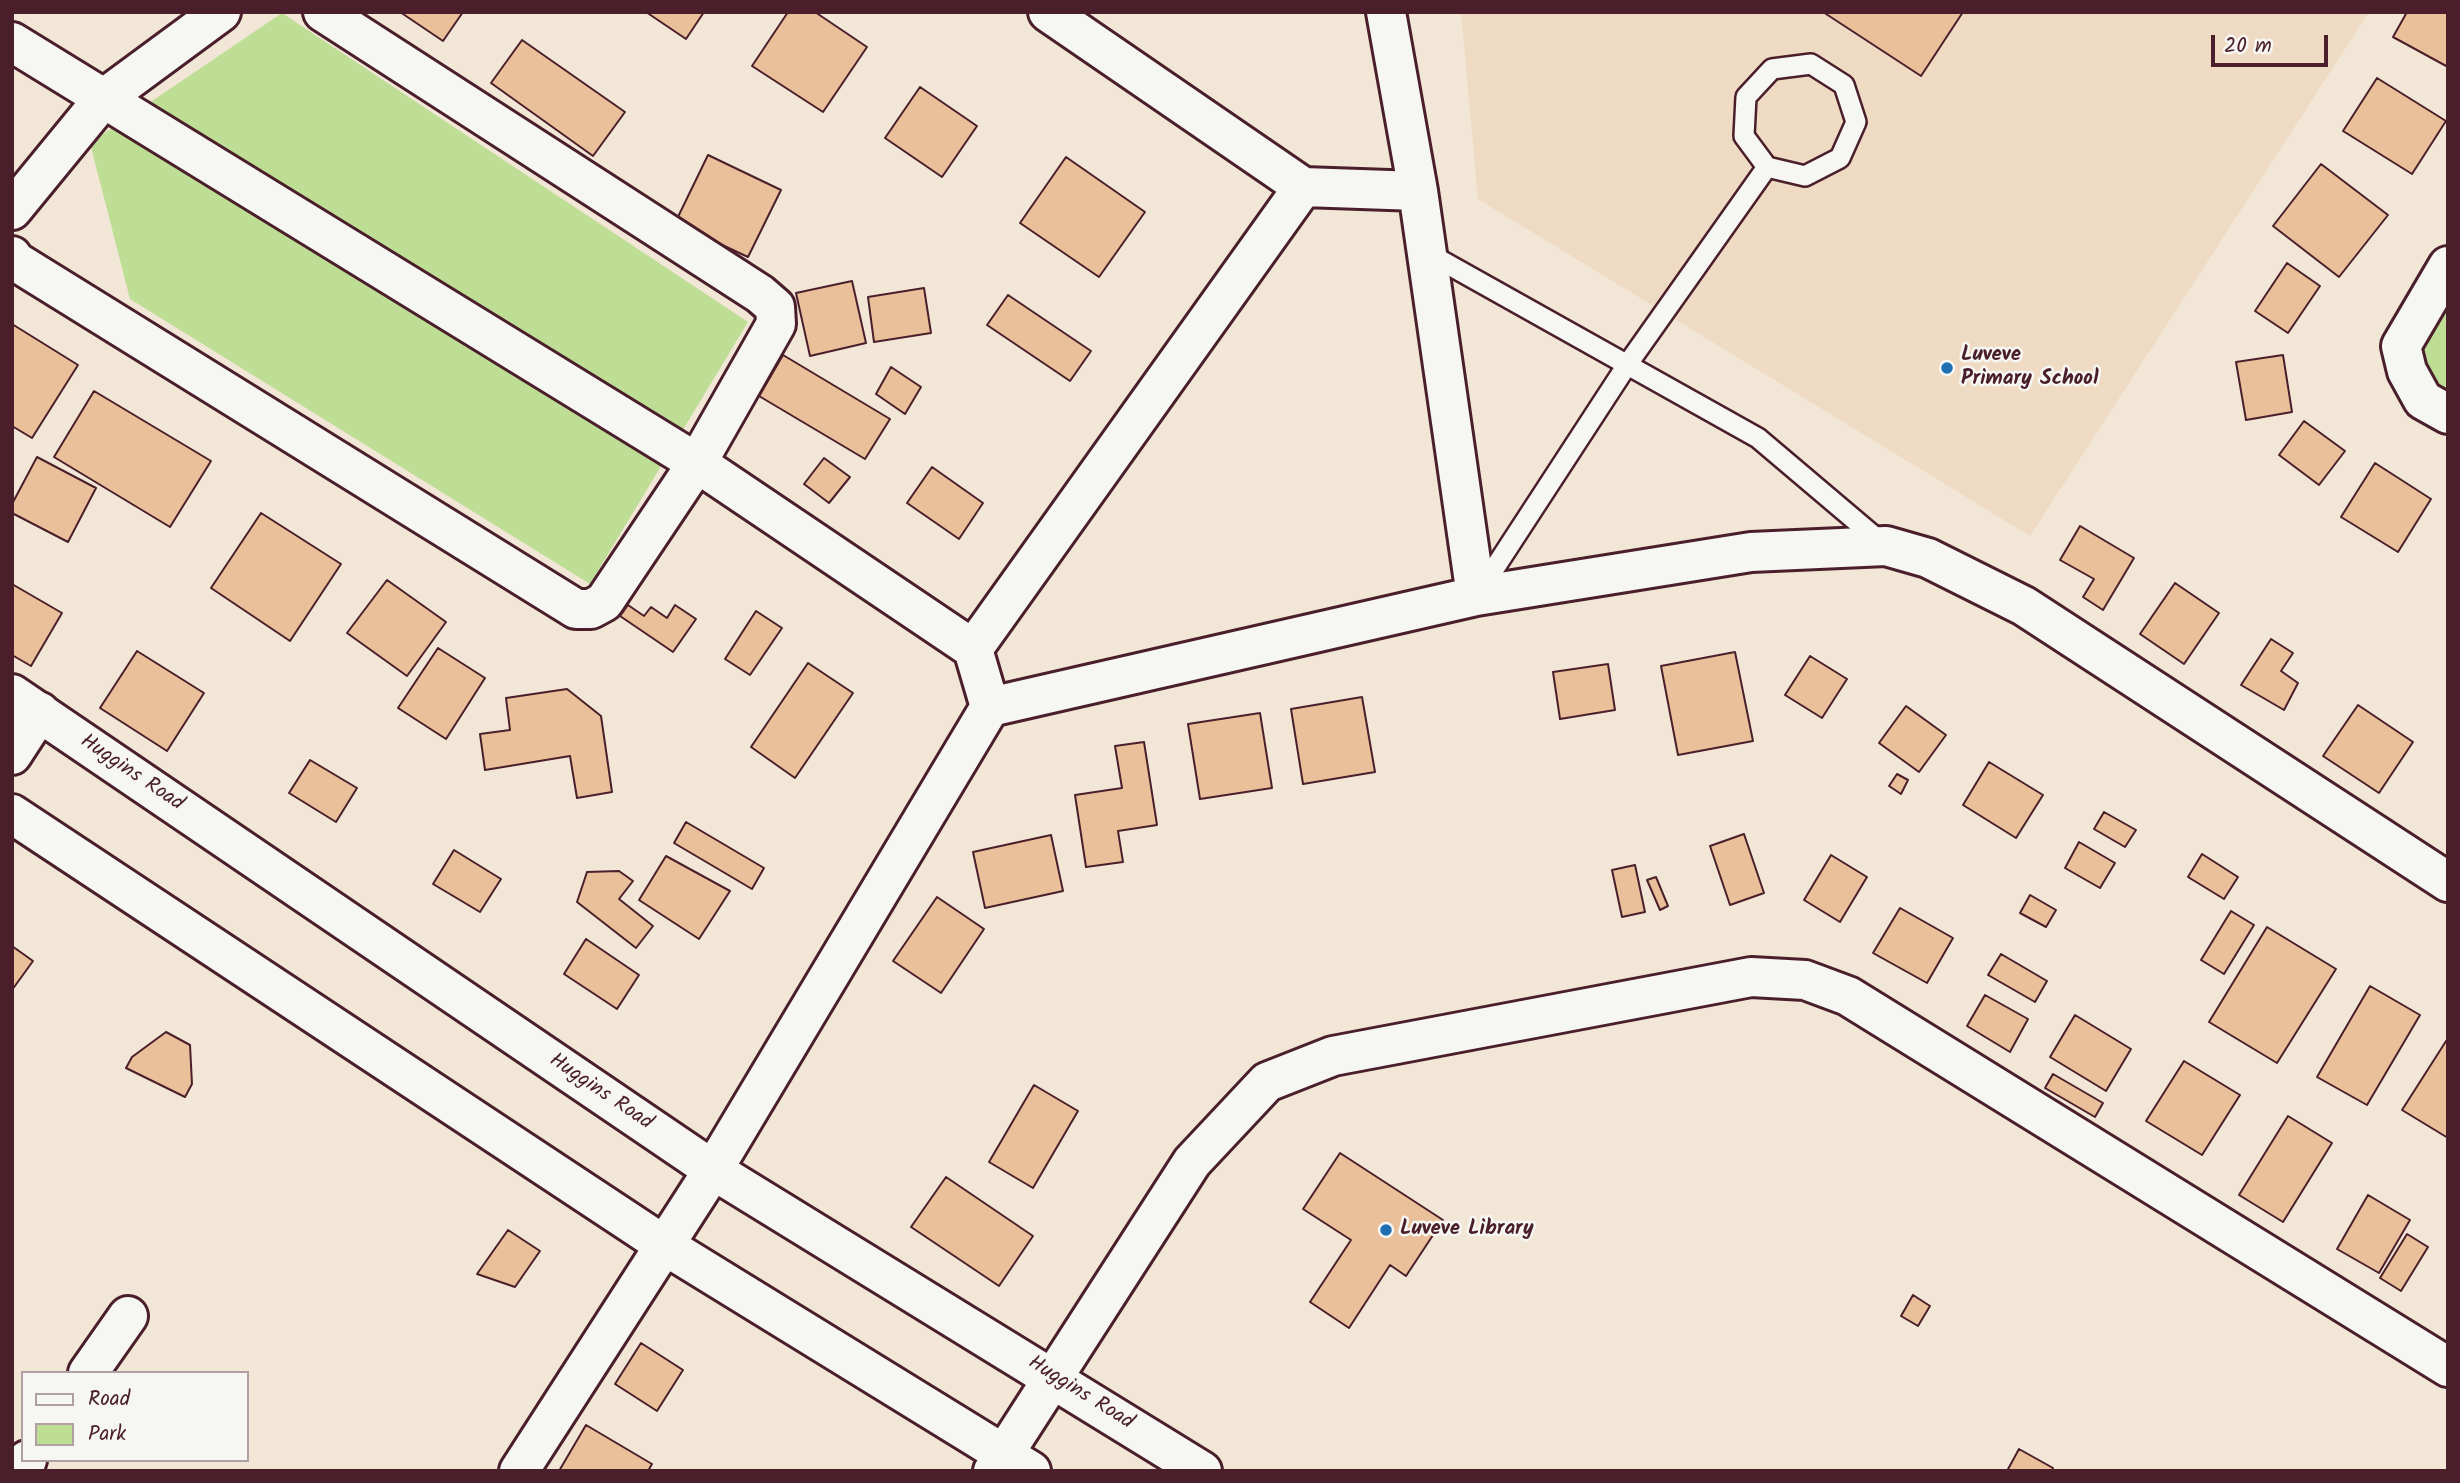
<!DOCTYPE html>
<style>
body{margin:0}
#map{position:relative;width:2460px;height:1483px;overflow:hidden;background:#f2e6d7;font-family:Kalam,sans-serif}
canvas{display:block}
.frame{position:absolute;inset:0;border:14px solid #4a1f2b;pointer-events:none}
.legend{position:absolute;left:21px;top:1371px;width:228px;height:91px;box-sizing:border-box;background:#f6f6f2;border:2px solid #b1a0a2;margin:0;padding:9px 12px;list-style:none;font-size:21px;color:#4a1f2b}
.legend li{display:flex;align-items:center;gap:14px;height:35px}
.legend b{width:35px;border:2px solid #b1a0a2}
.scale{position:absolute;left:2211px;top:35px;width:117px;height:32px;box-sizing:border-box;border:4px solid #4a1f2b;border-top:0;padding-left:9px;font-size:21px;line-height:24px;white-space:nowrap;color:#4a1f2b;-webkit-text-stroke:5px #f6f6f2;paint-order:stroke}
</style>
<div id="map">
<canvas width="2460" height="1483"></canvas>
<div class="frame"></div>
<ul class="legend">
<li><b style="height:9px;background:#f6f6f2"></b>Road</li>
<li><b style="height:19px;background:#bedd95"></b>Park</li>
</ul>
<div class="scale">20 m</div>
</div>
<script>
const c = document.querySelector('canvas').getContext('2d');
c.lineJoin = 'round';
function paint(path, color) { c.fillStyle = color; c.fill(path, 'evenodd'); }
const shape = rows => new Path2D(rows.map(r => 'M' + r).join(''));
function stroke(path, color, width, dash) { c.strokeStyle = color; c.lineWidth = width; c.lineCap = dash ? 'butt' : 'round'; c.setLineDash(dash || []); c.stroke(path); }
function label(font, color, halo, rows, align = 'center') {
  c.font = font + ' Kalam,sans-serif'; c.lineWidth = 5; c.setLineDash([]); c.textBaseline = 'middle'; c.strokeStyle = halo; c.fillStyle = color; for (const [text, x, y, turn = 0] of rows) {
    c.save(); c.translate(x, y); c.rotate((+turn || 0) * Math.PI / 180); c.textAlign = isNaN(turn) ? turn : align; if (halo) c.strokeText(text, 0, 0); c.fillText(text, 0, 0); c.restore();
  }
}
paint(shape([
 [1461,12,2369,12,2030,536,1478,199]
]), '#efdbc4');
paint(shape([
 [282,13,748,322,590,584,130,299,90,143],
 [2448,292,2448,399,2431,390,2418,339]
]), '#bedd95');
const building = shape([
 [400,12,463,12,443,41,400,12],
 [646,12,704,12,686,39,646,12],
 [788,12,815,12,867,47,823,112,752,66,788,12],
 [1823,12,1963,12,1921,76,1823,12],
 [2407,12,2448,12,2448,67,2393,37,2407,12],
 [522,40,625,112,593,156,491,83,522,40],
 [2377,78,2446,121,2412,174,2343,131,2377,78],
 [920,87,977,126,942,177,885,138,920,87],
 [708,155,781,190,748,257,675,223,708,155],
 [1066,157,1145,212,1099,277,1020,223,1066,157],
 [2321,164,2388,215,2339,277,2273,226,2321,164],
 [2287,263,2320,286,2288,333,2255,311,2287,263],
 [852,281,866,343,810,356,796,293,852,281],
 [924,288,931,333,874,342,868,297,924,288],
 [1008,295,1091,351,1070,381,987,325,1008,295],
 [12,324,78,365,32,438,12,426,12,324],
 [783,355,890,419,865,459,759,396,783,355],
 [2283,355,2292,412,2246,420,2236,362,2283,355],
 [891,367,921,387,905,414,876,394,891,367],
 [94,391,211,461,170,527,54,457,94,391],
 [2304,421,2345,451,2319,485,2279,455,2304,421],
 [37,457,96,488,68,542,12,513,12,504,37,457],
 [824,458,850,477,829,503,804,484,824,458],
 [2375,463,2431,499,2398,552,2341,517,2375,463],
 [932,467,983,503,959,539,907,503,932,467],
 [261,513,341,564,290,641,211,588,261,513],
 [2080,526,2134,558,2103,610,2083,597,2094,579,2060,560,2080,526],
 [387,580,446,622,407,676,347,633,387,580],
 [2175,583,2219,613,2184,664,2140,634,2175,583],
 [12,584,62,613,31,666,12,655,12,584],
 [628,605,644,616,651,607,667,618,675,605,696,619,673,652,620,616,628,605],
 [756,611,782,628,750,675,725,659,756,611],
 [2271,639,2293,653,2281,671,2298,683,2284,710,2241,685,2271,639],
 [438,648,485,678,446,739,398,708,438,648],
 [137,651,204,693,167,751,100,708,137,651],
 [1735,652,1753,741,1678,755,1661,666,1735,652],
 [1810,656,1847,679,1822,718,1785,695,1810,656],
 [808,663,853,693,795,778,751,747,808,663],
 [1608,664,1615,710,1560,719,1553,672,1608,664],
 [567,689,601,716,612,792,577,798,570,756,485,770,480,734,510,730,506,698,567,689],
 [1362,697,1375,772,1303,784,1291,709,1362,697],
 [2358,705,2413,742,2379,793,2323,756,2358,705],
 [1906,706,1946,735,1919,772,1879,743,1906,706],
 [1260,713,1272,788,1200,799,1188,724,1260,713],
 [1144,742,1157,825,1118,831,1123,862,1086,867,1075,795,1122,788,1115,746,1144,742],
 [310,760,357,788,336,822,289,793,310,760],
 [1989,762,2043,795,2016,838,1963,805,1989,762],
 [1897,774,1908,780,1901,794,1889,786,1897,774],
 [2104,812,2136,830,2125,847,2094,829,2104,812],
 [686,822,764,868,752,889,674,843,686,822],
 [1744,834,1764,893,1730,905,1710,846,1744,834],
 [1051,835,1063,891,985,908,973,852,1051,835],
 [2079,842,2115,863,2100,888,2065,868,2079,842],
 [454,850,501,879,480,912,433,884,454,850],
 [2202,854,2238,877,2224,899,2188,877,2202,854],
 [1831,855,1867,877,1840,922,1804,900,1831,855],
 [666,856,730,891,699,939,639,900,666,856],
 [1635,865,1645,912,1622,917,1612,870,1635,865],
 [619,871,633,881,619,899,653,926,636,948,577,902,587,872,619,871],
 [1656,877,1668,906,1660,910,1647,880,1656,877],
 [2030,895,2056,910,2046,927,2020,913,2030,895],
 [937,897,984,929,941,993,893,961,937,897],
 [1900,908,1953,938,1927,983,1873,953,1900,908],
 [2231,911,2254,925,2224,974,2201,960,2231,911],
 [2267,927,2336,969,2277,1063,2209,1022,2267,927],
 [586,939,639,975,617,1009,564,974,586,939],
 [12,946,33,961,12,990,12,946],
 [2001,954,2047,981,2035,1002,1988,975,2001,954],
 [2370,986,2420,1015,2367,1105,2317,1077,2370,986],
 [1985,995,2028,1019,2010,1052,1967,1026,1985,995],
 [2075,1015,2131,1049,2106,1091,2050,1057,2075,1015],
 [166,1032,190,1045,192,1084,185,1097,126,1068,132,1057,166,1032],
 [2448,1038,2448,1138,2402,1110,2448,1038],
 [2184,1061,2240,1095,2202,1155,2146,1121,2184,1061],
 [2053,1074,2103,1103,2095,1117,2045,1088,2053,1074],
 [1034,1085,1078,1111,1033,1188,989,1162,1034,1085],
 [2288,1116,2332,1143,2283,1222,2239,1195,2288,1116],
 [1340,1153,1443,1220,1406,1276,1390,1265,1349,1328,1310,1302,1351,1240,1303,1209,1340,1153],
 [946,1177,1033,1236,999,1286,911,1227,946,1177],
 [2368,1195,2410,1220,2379,1273,2337,1249,2368,1195],
 [508,1230,540,1251,515,1287,477,1274,508,1230],
 [2407,1234,2428,1247,2401,1291,2380,1278,2407,1234],
 [1913,1295,1930,1306,1918,1326,1901,1316,1913,1295],
 [641,1343,683,1370,657,1411,615,1384,641,1343],
 [586,1425,652,1464,648,1471,559,1471,586,1425],
 [2019,1449,2053,1468,2052,1471,2007,1471,2019,1449]
]);
paint(building, '#e9c099');
stroke(building, '#4a1f2b', 2);
const service = shape([
 [1811,64,1844,85,1856,122,1840,158,1805,176,1767,167,1744,136,1746,97,1772,69,1811,64],
 [1426,252,1758,438,1882,543],
 [1479,592,1627,365,1767,167]
]);
const minor = shape([
 [1048,12,1303,187,1418,191],
 [1386,12,1418,191,1476,596],
 [12,42,697,463,973,649,990,707],
 [12,210,103,99,221,12],
 [12,256,15,261,576,609,591,609,604,602,697,463,776,324,775,307,760,294,323,12],
 [2448,266,2401,346,2407,371,2423,400,2448,414],
 [973,649,1303,187],
 [12,755,40,712],
 [12,814,664,1245,1031,1471],
 [88,1373,128,1316],
 [20,1471,27,1460],
 [519,1471,713,1170,990,707,1476,596,1751,552,1886,546,1928,558,2024,606,2448,882],
 [993,1471,1192,1162,1267,1082,1333,1056,1751,977,1805,980,1848,996,2448,1367]
]);
const tertiary = shape([
 [12,694,713,1170,1202,1471]
]);
stroke(service, '#4a1f2b', 24);
stroke(minor, '#4a1f2b', 44);
stroke(tertiary, '#4a1f2b', 44);
stroke(service, '#f6f6f2', 19);
stroke(minor, '#f6f6f2', 38);
stroke(tertiary, '#f6f6f2', 38);
for (const [x, y, r, color] of [
 [1947,368,7,"#1f6fb2"],
 [1386,1230,7,"#1f6fb2"]
]) { const dot = new Path2D(); dot.arc(x, y, r, 0, 2 * Math.PI); c.fillStyle = color; c.fill(dot); stroke(dot, '#f6f6f2', 2.5); }
label('bold 21px', '#4a1f2b', '#f6f6f2', [
 ["Luveve",1961,356],
 ["Primary School",1961,380],
 ["Luveve Library",1400,1230]
], 'left');
label('21px', '#4a1f2b', '#f6f6f2', [
 ["Huggins Road",131,774,34],
 ["Huggins Road",600,1093,34],
 ["Huggins Road",1080,1394,32]
]);
</script>
